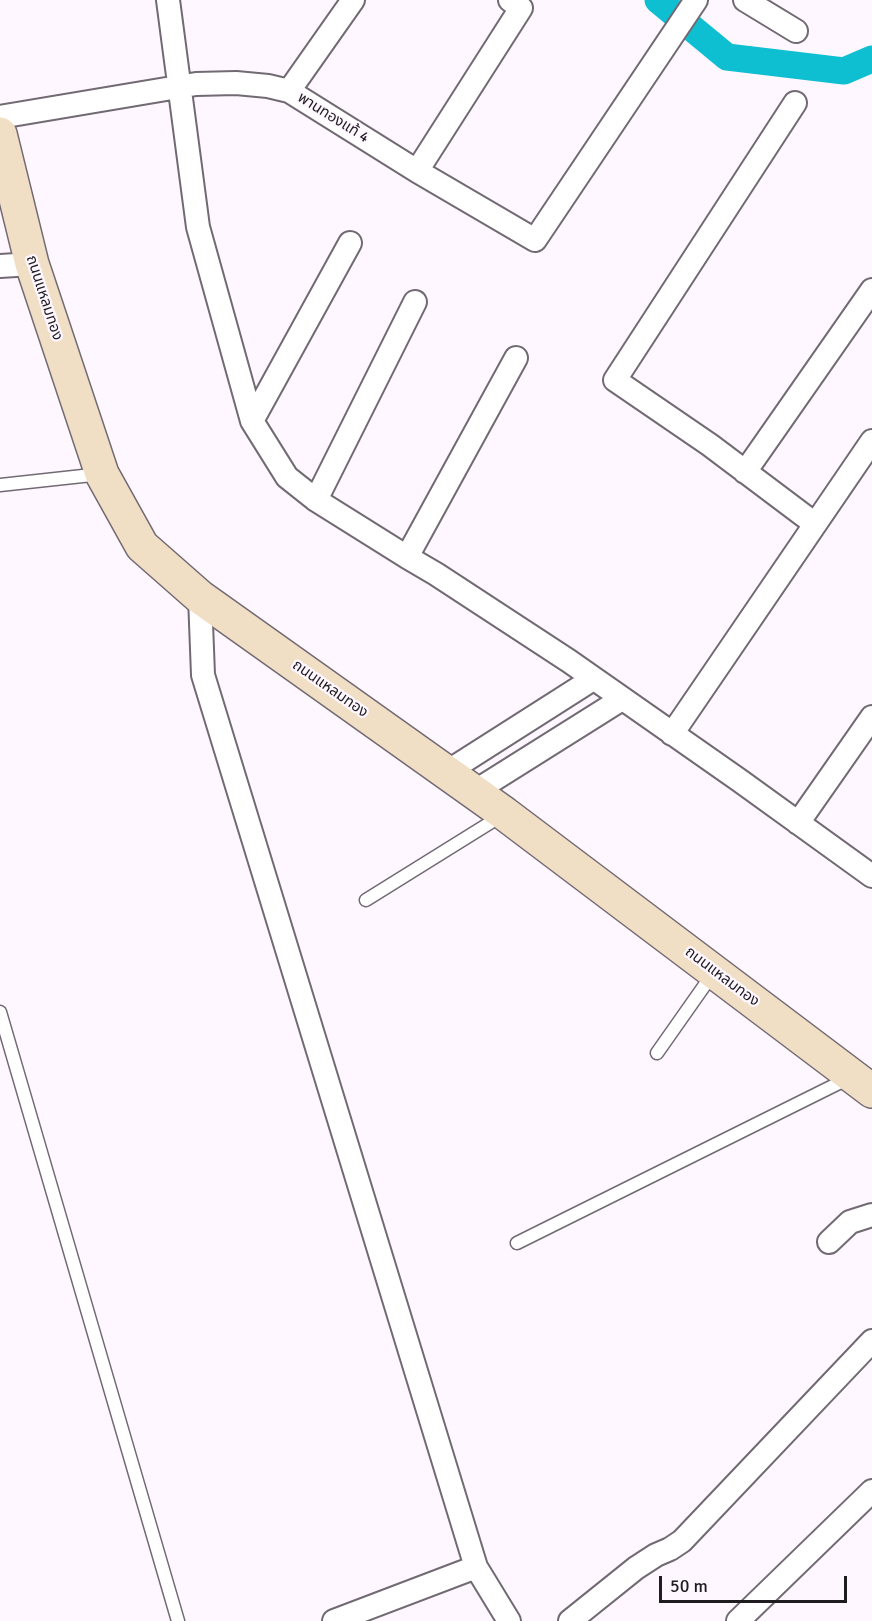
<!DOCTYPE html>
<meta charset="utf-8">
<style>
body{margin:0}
#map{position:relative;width:872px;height:1621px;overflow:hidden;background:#fef7ff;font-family:Signika,sans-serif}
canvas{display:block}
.scale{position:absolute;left:659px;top:1576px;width:188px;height:27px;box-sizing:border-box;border:3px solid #1f1c1f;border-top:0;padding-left:8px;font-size:18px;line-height:21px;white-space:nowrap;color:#1f1c1f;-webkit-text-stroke:4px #fef7ff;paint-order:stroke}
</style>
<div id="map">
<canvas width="872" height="1621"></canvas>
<div class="scale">50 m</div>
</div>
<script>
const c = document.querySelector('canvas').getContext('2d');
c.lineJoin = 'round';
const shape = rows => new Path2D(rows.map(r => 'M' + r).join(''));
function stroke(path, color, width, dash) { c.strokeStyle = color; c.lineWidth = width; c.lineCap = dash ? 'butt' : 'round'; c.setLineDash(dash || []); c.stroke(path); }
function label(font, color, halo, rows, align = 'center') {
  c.font = font + ' Signika,"Noto Sans Thai",sans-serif'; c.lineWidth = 4.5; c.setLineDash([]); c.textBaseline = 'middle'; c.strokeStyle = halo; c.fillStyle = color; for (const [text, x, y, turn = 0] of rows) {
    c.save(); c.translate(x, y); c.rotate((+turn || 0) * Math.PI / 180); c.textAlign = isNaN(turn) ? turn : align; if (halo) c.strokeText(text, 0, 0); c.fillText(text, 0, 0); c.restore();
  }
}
stroke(shape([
 [658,0,727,57,844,71,872,59]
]), '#0dbfd1', 27);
const lane = shape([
 [0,485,101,474],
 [366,900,501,816],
 [0,1012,178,1621],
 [657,1053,714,972],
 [517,1243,851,1077]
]);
const street = shape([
 [168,0,198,227,252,421,287,477,316,500,407,557,436,574,569,661,739,780,872,876],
 [745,0,796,31],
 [289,91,353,0],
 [795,103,615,380,710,445,815,524],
 [0,117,196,84,236,83,268,86,289,91,417,171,535,240,696,0],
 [417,171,521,8,510,0],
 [0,266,32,264],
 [252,421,350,243],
 [745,472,872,290],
 [316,500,415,302],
 [407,557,516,358],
 [200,597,203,675,476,1567,509,1621],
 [672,734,872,441],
 [447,772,593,679],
 [474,792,622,699],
 [798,823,872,717],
 [829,1242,850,1222,872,1215],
 [334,1621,476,1567],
 [570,1621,636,1568,656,1555,670,1549,682,1541,872,1341],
 [738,1621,872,1491]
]);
const secondary = shape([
 [0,134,32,264,102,474,142,546,200,597,505,814,872,1091]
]);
stroke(lane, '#726a73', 15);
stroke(street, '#726a73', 26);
stroke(secondary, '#726a73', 36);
stroke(lane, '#fff', 12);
stroke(street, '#fff', 22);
stroke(secondary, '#f1dfc5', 33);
label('15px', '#1f1c1f', '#fef7ff', [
 ["พานทองแท้ 4",333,118,32],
 ["ถนนแหลมทอง",44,298,72],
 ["ถนนแหลมทอง",330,689,35],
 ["ถนนแหลมทอง",722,977,37]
]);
</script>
